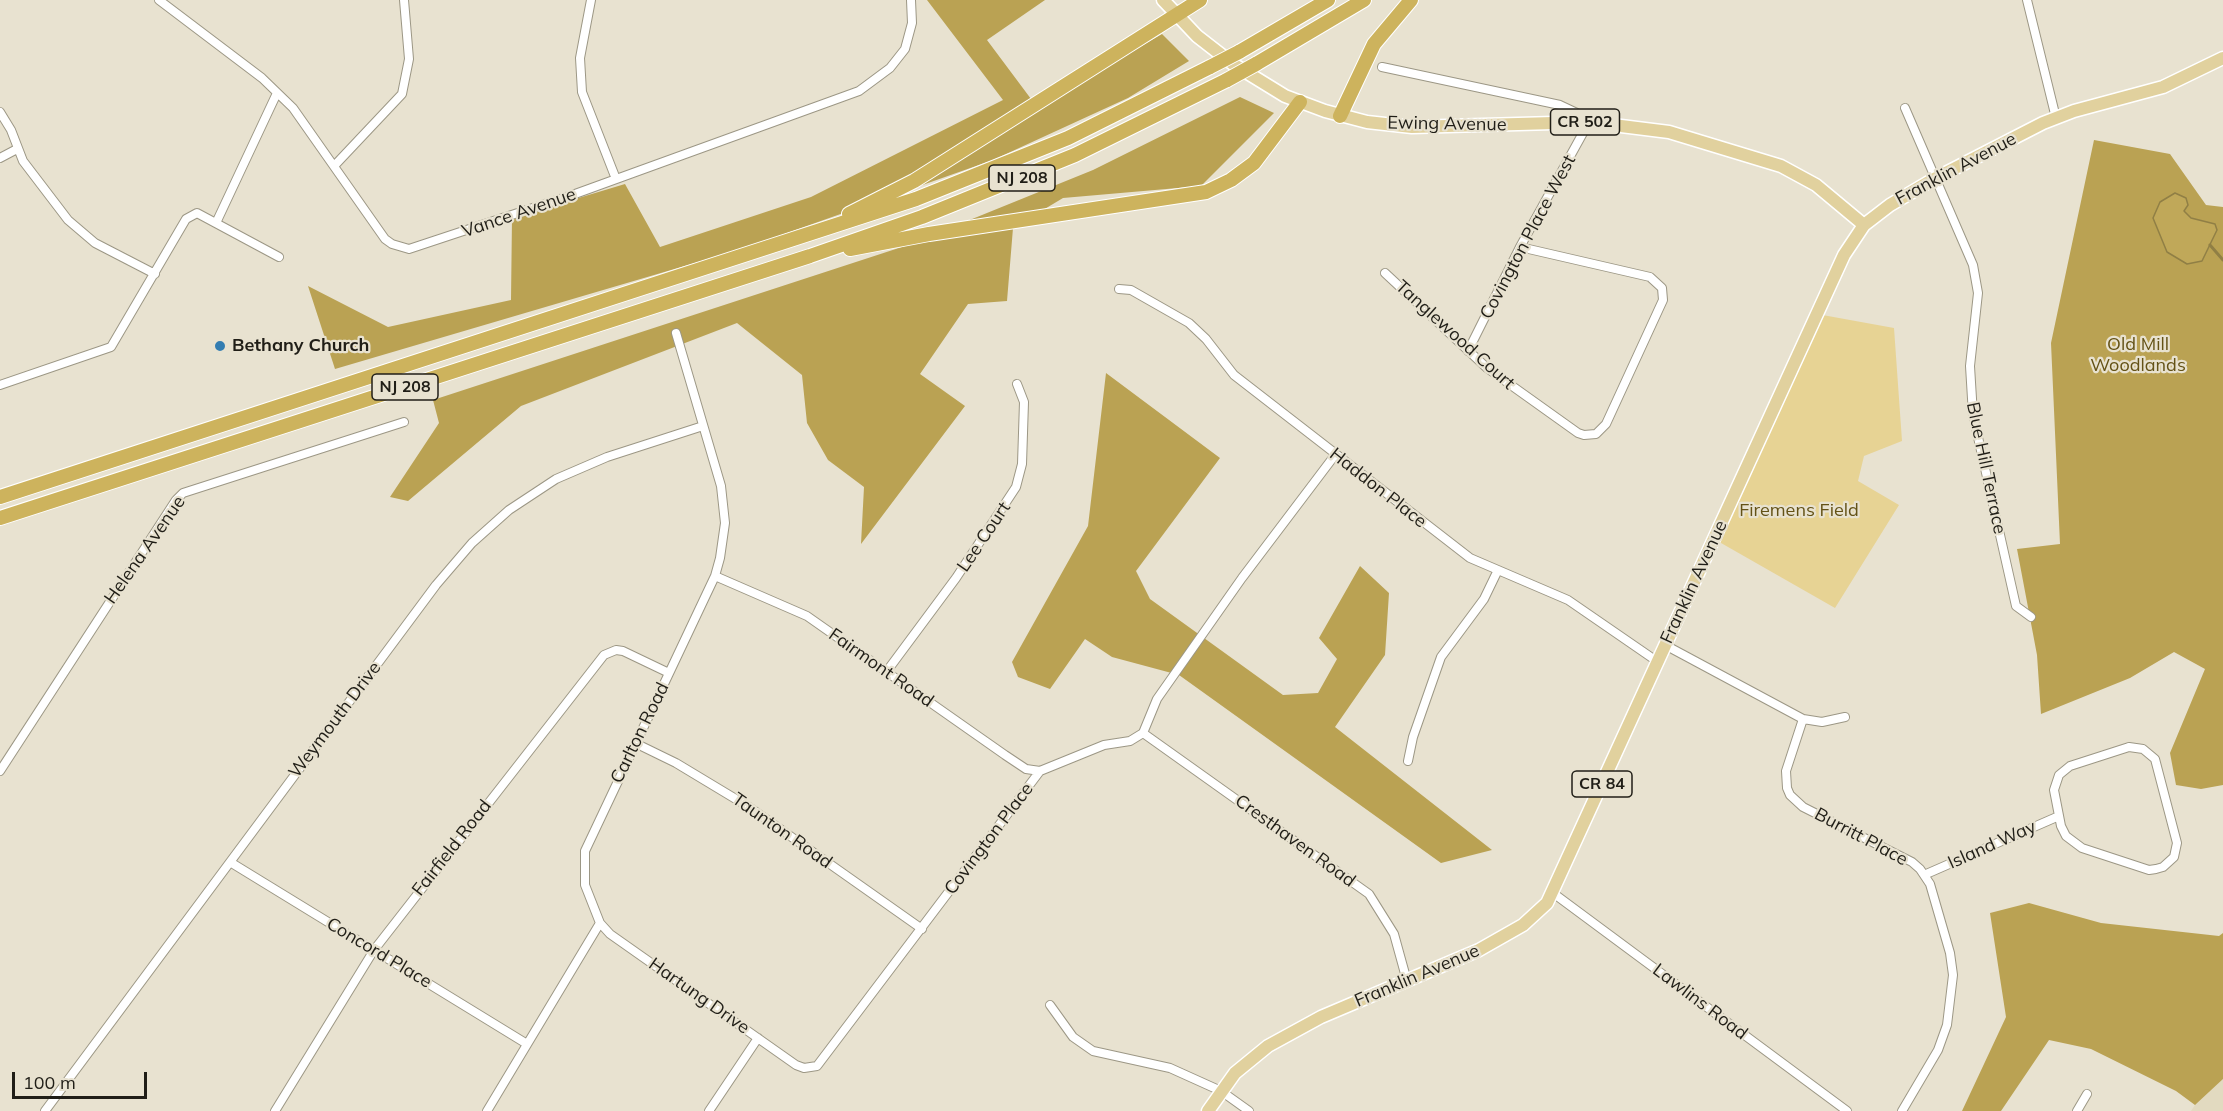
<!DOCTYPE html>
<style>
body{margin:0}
#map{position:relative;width:2223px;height:1111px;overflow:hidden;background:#e8e2d0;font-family:Mulish,sans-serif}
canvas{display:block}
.scale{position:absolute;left:12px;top:1072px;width:135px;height:27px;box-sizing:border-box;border:3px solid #201e17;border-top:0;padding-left:8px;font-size:18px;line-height:21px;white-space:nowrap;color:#201e17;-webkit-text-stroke:4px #e8e2d0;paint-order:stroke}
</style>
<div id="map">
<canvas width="2223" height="1111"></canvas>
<div class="scale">100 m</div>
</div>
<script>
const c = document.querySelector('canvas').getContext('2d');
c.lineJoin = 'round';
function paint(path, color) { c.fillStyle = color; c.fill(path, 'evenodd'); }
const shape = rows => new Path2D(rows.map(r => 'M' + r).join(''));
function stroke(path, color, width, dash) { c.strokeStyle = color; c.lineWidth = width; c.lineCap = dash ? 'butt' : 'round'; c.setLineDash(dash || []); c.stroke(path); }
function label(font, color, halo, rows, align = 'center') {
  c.font = font + ' Mulish,sans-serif'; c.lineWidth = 4.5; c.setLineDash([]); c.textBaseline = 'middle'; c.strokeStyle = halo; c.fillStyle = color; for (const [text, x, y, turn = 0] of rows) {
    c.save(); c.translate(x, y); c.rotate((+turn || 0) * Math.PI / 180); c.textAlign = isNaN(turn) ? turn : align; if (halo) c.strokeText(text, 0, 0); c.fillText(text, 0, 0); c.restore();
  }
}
paint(shape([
 [2223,1079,2223,1111,2191,1111,2195,1105]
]), '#e2dac0');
paint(shape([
 [1817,314,1894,328,1902,441,1864,456,1858,481,1899,505,1835,608,1714,539]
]), '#e7d394');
paint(shape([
 [927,0,1045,0,987,40,1037,107,1162,34,1189,61,1128,98,993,160,739,250,335,369,308,286,388,327,511,300,512,218,625,184,660,247,811,197,1003,100],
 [1240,97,1274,113,1201,186,1063,198,1013,228,1007,301,968,304,920,374,965,406,861,544,864,487,828,460,807,423,802,375,737,323,521,406,408,501,390,497,439,423,433,400,908,245,1093,170],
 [2094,140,2170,154,2206,205,2223,207,2223,785,2201,789,2176,785,2170,753,2205,669,2174,652,2130,678,2041,714,2037,655,2017,549,2060,544,2051,343],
 [2175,193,2188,205,2184,211,2191,218,2215,224,2217,230,2202,261],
 [1106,373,1220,458,1136,571,1150,599,1283,695,1318,693,1337,659,1319,638,1360,566,1389,593,1385,655,1335,727,1492,850,1441,863,1179,675,1112,657,1085,639,1050,689,1018,677,1012,662,1088,526],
 [2029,903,2101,923,2219,936,2223,933,2223,1079,2195,1105,2176,1091,2091,1049,2049,1040,2001,1111,1962,1111,2006,1017,1990,913]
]), '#baa253');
const water = shape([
 [2175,193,2186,198,2188,205,2184,211,2191,218,2215,224,2217,230,2202,261,2187,264,2167,252,2153,218,2160,202,2175,193]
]);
paint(water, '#c0a859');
stroke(water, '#907f45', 1.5);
stroke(shape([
 [2210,245,2223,260]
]), '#907f45', 3);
const street = shape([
 [159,0,262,78,293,108,385,239,392,244,409,249,575,194,859,91,890,68,905,49,912,23,911,0],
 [591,0,580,58,582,92,616,179],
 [2027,0,2056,118],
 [1382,67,1560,105,1577,113,1589,122,1520,247,1468,351],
 [1905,108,1973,265,1978,293,1970,366,1973,415,2016,606,2031,617],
 [0,112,11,130,23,161,68,220,95,243,155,274],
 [0,158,17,149],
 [335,165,402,94,409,59,404,0],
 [216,223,277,93],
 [1385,273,1487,368,1578,433,1584,435,1596,434,1606,424,1663,300,1662,288,1650,277,1520,247],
 [1119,289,1131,290,1189,323,1206,339,1234,375,1470,558,1568,600,1658,662],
 [0,385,111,347,186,219,197,213,279,257],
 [715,576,807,616,1005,755,1026,769,1040,771],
 [1665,645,1803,719,1822,722,1845,717],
 [887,671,956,578,1016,487,1022,464,1024,402,1017,384],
 [1803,719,1786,771,1787,788,1790,795,1803,807,1912,862,1920,869,1930,884,1950,953,1953,975,1947,1025,1938,1050,1902,1111],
 [1143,733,1369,894,1394,934,1407,981],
 [635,743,676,763,749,807,922,929],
 [2129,747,2143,749,2155,759,2177,843,2174,857,2163,867,2156,869,2149,870,2082,848,2066,836,2061,826,2054,790,2059,775,2070,766,2129,747],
 [1408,761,1413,737,1441,657,1484,599,1498,570],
 [0,771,176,500,183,493,404,422],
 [230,862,527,1044],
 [1924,875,2059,816],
 [1553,893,1847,1111],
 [600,923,610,934,796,1065,804,1068,817,1066,1040,771,1104,745,1130,741,1143,733,1157,699,1242,578,1335,455],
 [1050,1005,1073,1037,1093,1051,1170,1068,1221,1091,1249,1111],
 [45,1111,436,585,472,543,509,510,556,479,607,457,703,426],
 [275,1111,374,950,604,655,616,650,623,651,669,673],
 [487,1111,600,923,585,885,585,851,715,576,720,558,725,523,721,486,676,333],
 [709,1111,758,1038],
 [2077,1111,2087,1094]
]);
const primary = shape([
 [1163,0,1197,36,1233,64,1285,96,1325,111,1367,122,1412,127,1589,122,1669,132,1781,166,1816,185,1864,225],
 [1208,1111,1235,1073,1268,1046,1321,1017,1479,950,1523,925,1547,903,1844,255,1864,225,1890,205,1934,179,2043,123,2074,111,2163,87,2223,58]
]);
const highway = shape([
 [1239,52,1328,0],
 [1256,64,1364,0],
 [1340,116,1374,44,1411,0],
 [849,214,914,181,1200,0],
 [850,249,929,234,1206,192,1231,180,1254,163,1300,102],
 [0,497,916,199,1068,138,1210,67],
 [0,518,810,256,922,217,1075,155,1227,80]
]);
stroke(street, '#9c9785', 10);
stroke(primary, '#fff', 15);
stroke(highway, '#fff', 16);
stroke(street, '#fff', 8);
stroke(primary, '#e1d19e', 12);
stroke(highway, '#cdb35d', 14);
const highwayBridge = shape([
 [1210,67,1239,52],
 [1227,80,1256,64]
]);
stroke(highwayBridge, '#fff', 16, []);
stroke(highwayBridge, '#cdb35d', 14);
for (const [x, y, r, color] of [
 [220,346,6,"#337db1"]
]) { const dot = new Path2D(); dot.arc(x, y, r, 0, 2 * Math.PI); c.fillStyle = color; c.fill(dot); stroke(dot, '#e8e2d0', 2); }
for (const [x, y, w] of [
 [1585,122,69],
 [1022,178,66],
 [405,387,66],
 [1602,784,60]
]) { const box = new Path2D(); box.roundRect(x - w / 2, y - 13, w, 26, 4.5); c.fillStyle = '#e8e2d0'; c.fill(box); stroke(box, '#201e17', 1.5); }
label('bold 16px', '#201e17', null, [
 ["CR 502",1585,122],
 ["NJ 208",1022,178],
 ["NJ 208",405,387],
 ["CR 84",1602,784]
]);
label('18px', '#201e17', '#e8e2d0', [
 ["Ewing Avenue",1447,124,1],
 ["Franklin Avenue",1956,169,-28],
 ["Vance Avenue",519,213,-19],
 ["Covington Place West",1528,237,-62],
 ["Tanglewood Court",1455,335,42],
 ["Blue Hill Terrace",1986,468,78],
 ["Haddon Place",1378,488,38],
 ["Lee Court",984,537,-56],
 ["Helena Avenue",145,550,-55],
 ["Franklin Avenue",1694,582,-65],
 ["Fairmont Road",881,668,35],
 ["Weymouth Drive",335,720,-53],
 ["Carlton Road",640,733,-64],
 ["Taunton Road",782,831,35],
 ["Burritt Place",1861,837,28],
 ["Covington Place",989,839,-53],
 ["Cresthaven Road",1295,841,36],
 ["Island Way",1992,845,-24],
 ["Fairfield Road",452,848,-52],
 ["Concord Place",379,953,31],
 ["Franklin Avenue",1417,976,-23],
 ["Hartung Drive",699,996,35],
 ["Lawlins Road",1700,1002,37]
]);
label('18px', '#645216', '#e8e2d0', [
 ["Old Mill",2138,345],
 ["Woodlands",2138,366],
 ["Firemens Field",1799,511]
]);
label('bold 18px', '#201e17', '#e8e2d0', [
 ["Bethany Church",232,346]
], 'left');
</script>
